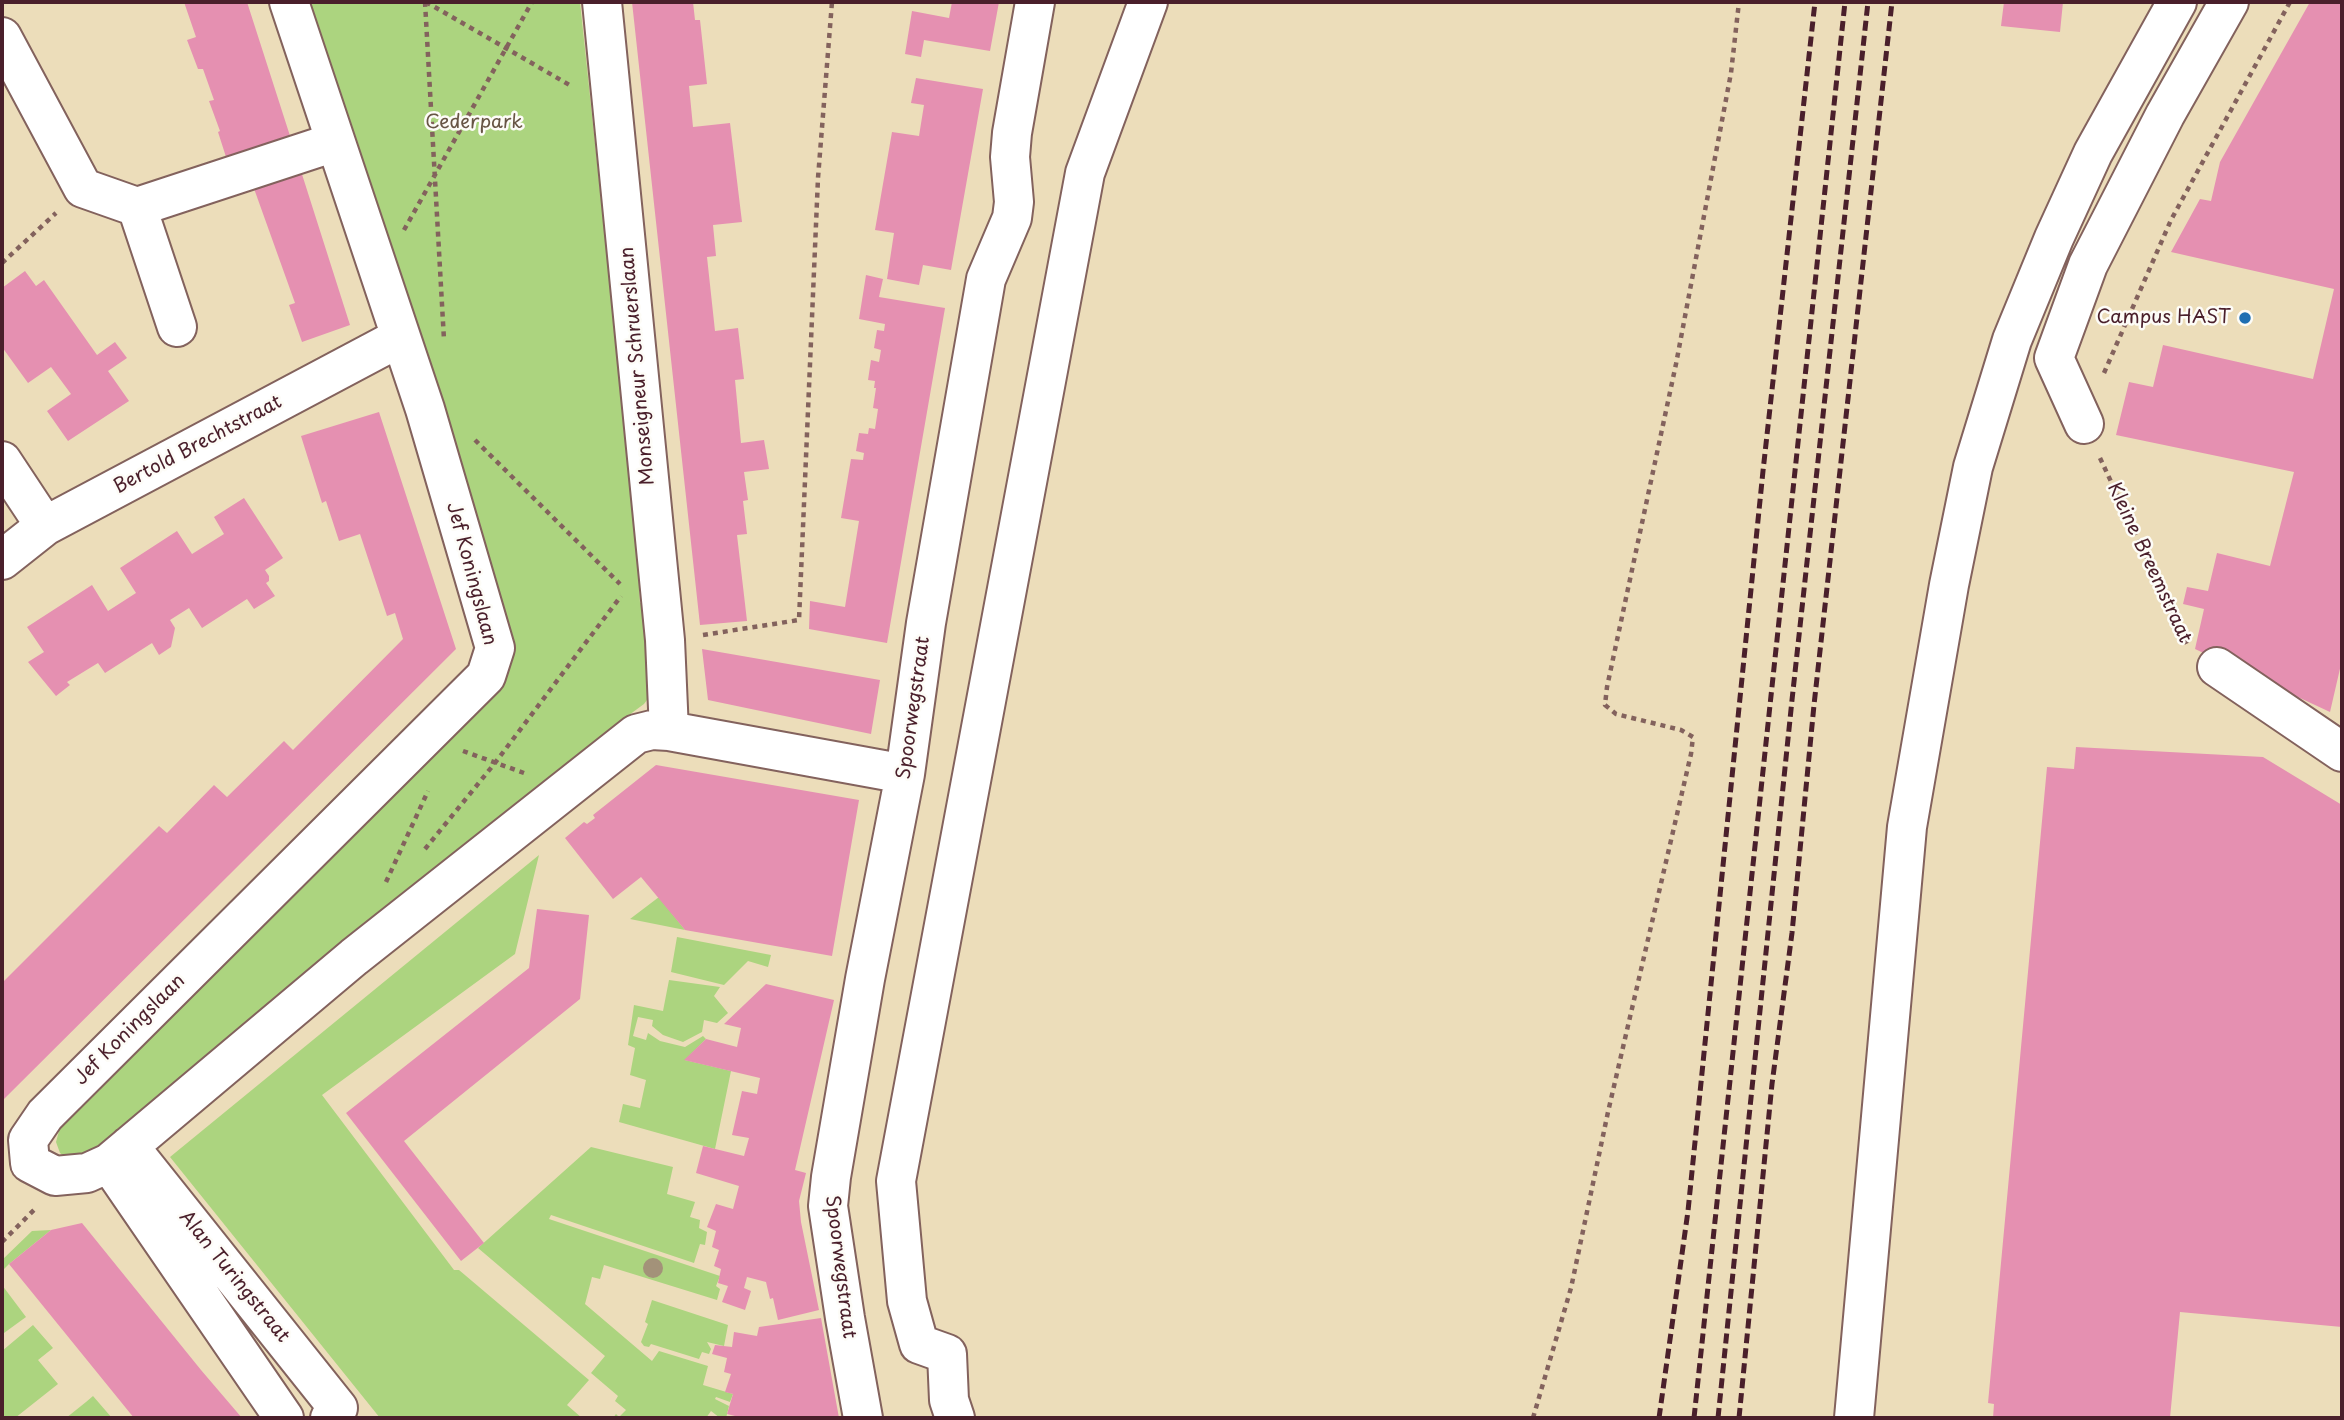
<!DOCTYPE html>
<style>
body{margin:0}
#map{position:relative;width:2344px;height:1420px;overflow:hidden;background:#ecddba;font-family:"Playpen Sans",sans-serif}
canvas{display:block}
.frame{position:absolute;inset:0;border:4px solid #4a1f2b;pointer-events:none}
</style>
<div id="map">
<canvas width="2344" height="1420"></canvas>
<div class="frame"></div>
</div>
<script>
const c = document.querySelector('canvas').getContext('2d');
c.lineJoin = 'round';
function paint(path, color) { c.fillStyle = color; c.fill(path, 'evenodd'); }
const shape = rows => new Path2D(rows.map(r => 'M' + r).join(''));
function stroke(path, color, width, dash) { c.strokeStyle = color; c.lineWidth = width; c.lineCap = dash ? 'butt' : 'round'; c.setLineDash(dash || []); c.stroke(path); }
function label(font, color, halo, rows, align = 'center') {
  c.font = font + ' "Playpen Sans",sans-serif'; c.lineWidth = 5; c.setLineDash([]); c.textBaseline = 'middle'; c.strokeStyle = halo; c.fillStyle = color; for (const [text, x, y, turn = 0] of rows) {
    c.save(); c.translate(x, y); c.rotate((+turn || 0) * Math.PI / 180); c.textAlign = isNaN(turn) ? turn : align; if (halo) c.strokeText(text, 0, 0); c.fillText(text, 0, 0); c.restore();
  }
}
paint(shape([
 [308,2,580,2,642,586,639,587,640,603,645,603,650,696,644,704,614,726,89,1164,66,1158,60,1153,56,1142,62,1120,483,704,513,639,438,399],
 [539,855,515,954,322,1095,454,1270,459,1270,589,1380,567,1405,582,1418,380,1418,170,1157],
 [659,897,685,930,630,919],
 [677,937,771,955,768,967,748,961,724,985,671,972],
 [669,980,720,987,714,996,728,1013,717,1023,704,1020,702,1032,683,1042,663,1035,652,1026,653,1020,638,1017,633,1036,646,1040,648,1033,660,1041,685,1047,703,1036,706,1039,685,1060,731,1071,715,1149,619,1122,623,1104,640,1108,646,1080,630,1075,635,1048,628,1045,634,1005,663,1011],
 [591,1147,673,1167,667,1194,695,1202,690,1217,700,1220,699,1228,707,1232,705,1245,700,1244,694,1263,551,1215,549,1219,720,1276,716,1286,720,1289,717,1300,604,1265,600,1279,592,1277,585,1304,652,1361,659,1351,708,1366,703,1385,733,1394,730,1402,716,1397,715,1399,729,1406,726,1418,720,1418,711,1411,706,1418,613,1418,616,1414,619,1417,626,1410,615,1401,618,1396,591,1373,605,1356,478,1248],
 [51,1230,9,1264,2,1271,2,1260,32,1231],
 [2,1285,26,1317,4,1333,2,1331],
 [652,1300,728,1325,724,1346,707,1342,711,1349,709,1354,702,1352,699,1359,651,1344,649,1347,644,1346,641,1342,648,1324,645,1322],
 [33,1325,53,1348,38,1360,58,1384,15,1418,3,1418,2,1351],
 [93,1396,112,1418,66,1418,86,1402]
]), '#acd47f');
paint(shape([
 [184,2,247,2,291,139,227,160,218,132,220,131,209,101,214,100,203,69,198,69,187,40,196,37],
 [632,2,693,2,695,20,700,20,707,84,689,86,693,127,730,123,742,222,713,225,716,256,707,257,715,331,738,328,744,379,735,380,741,443,764,440,769,469,744,472,748,500,743,501,747,534,737,535,747,621,700,625],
 [952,2,999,2,990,51,924,40,921,57,905,54,912,11,949,18],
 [2004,2,2063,2,2060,32,2001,26],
 [2310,2,2342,2,2342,660,2330,712,2195,649,2204,609,2183,604,2187,587,2208,591,2217,553,2270,566,2294,472,2116,435,2129,382,2153,387,2163,345,2313,379,2334,289,2171,252,2200,199,2211,201,2220,162],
 [916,78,983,89,951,270,923,265,919,285,887,279,894,233,875,230,892,132,919,136,924,105,911,103],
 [300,168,350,325,302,342,289,305,295,303,252,183],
 [25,271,36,286,44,280,97,355,115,342,127,358,108,371,129,401,68,441,47,411,71,394,51,367,28,383,2,347,2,288],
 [866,275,883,279,879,297,945,308,887,643,809,629,810,601,845,607,859,521,841,518,851,459,863,460,864,453,856,451,859,433,868,434,869,428,875,429,878,409,873,408,876,388,874,388,875,381,868,380,871,360,879,362,881,350,874,348,877,330,884,331,885,324,859,319],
 [379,412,456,649,2,1101,2,983,159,826,167,833,214,785,227,797,284,741,293,750,403,639,395,613,387,616,360,534,339,541,326,501,322,503,301,436],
 [244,498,283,558,265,570,269,576,269,581,266,583,275,596,254,609,247,599,202,628,189,608,170,620,175,628,171,647,159,655,152,643,105,673,98,663,67,682,70,685,56,696,28,662,44,652,27,627,92,585,108,611,136,593,120,568,177,531,192,554,224,534,214,517],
 [702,649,880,680,871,734,708,700],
 [2076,747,2263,757,2342,805,2342,1327,2180,1312,2170,1418,1993,1418,1994,1404,1988,1403,2047,767,2074,769],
 [656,765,859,800,832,956,685,930,641,877,613,899,565,838,584,822,587,824,595,818,593,815],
 [537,909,589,915,580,999,404,1141,484,1243,461,1261,346,1113,529,968],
 [766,984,834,1000,795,1170,806,1173,799,1201,801,1222,819,1310,778,1320,773,1298,770,1299,766,1282,747,1277,744,1288,751,1291,745,1310,722,1302,728,1286,718,1283,721,1269,714,1266,719,1250,712,1247,716,1231,707,1227,716,1204,733,1209,739,1186,696,1173,703,1146,744,1156,749,1138,732,1135,742,1091,757,1094,760,1078,684,1060,706,1039,737,1047,741,1028,724,1024],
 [82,1223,201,1370,242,1418,134,1418,9,1264,51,1230],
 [821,1318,839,1418,743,1418,727,1414,733,1394,725,1392,731,1374,724,1372,727,1358,712,1354,715,1345,732,1347,734,1332,757,1336,759,1327]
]), '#e590b1');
const minor = shape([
 [289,2,425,409,495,648,486,676,45,1115,28,1140,30,1163,55,1176,87,1173,109,1163,354,957,636,734,652,730,669,731,905,774],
 [602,2,665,640,669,731],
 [2,37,83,188,137,207,335,142],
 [137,207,177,327],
 [2084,424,2054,358,2088,265,2165,115,2229,2],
 [2,461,45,526],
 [2,560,45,526,399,338],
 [2217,667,2342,752],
 [129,1146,338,1408,330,1418],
 [109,1163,284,1418],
 [863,1418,845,1318,828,1206,831,1177,865,979,905,774,926,623,986,279,1012,218,1014,202,1010,157,1012,133,1035,2],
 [955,1418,949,1400,947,1354,919,1344,907,1301,896,1181,1085,173,1148,2],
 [1854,1418,1907,827,1949,585,1973,467,2012,340,2054,238,2093,153,2177,2]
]);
stroke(minor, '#83625d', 42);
stroke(shape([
 [425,2,444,340],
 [426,2,573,87],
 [404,230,532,2],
 [2,263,56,213],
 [2104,373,2171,220,2290,2],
 [475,440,620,584],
 [2100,458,2187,644],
 [703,635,799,620,818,178,832,2],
 [463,751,524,773],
 [425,849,495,763,621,596],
 [386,882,428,791],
 [2,1242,37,1207],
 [1533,1418,1571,1288,1608,1112,1691,754,1693,737,1681,730,1616,714,1605,705,1607,687,1676,364,1731,73,1739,2]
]), '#83625d', 4.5, [5, 5]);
stroke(minor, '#fff', 38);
stroke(shape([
 [1659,1418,1688,1211,1763,471,1815,2],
 [1694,1418,1845,2],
 [1718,1418,1792,700,1868,2],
 [1739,1418,1772,1084,1792,933,1814,705,1892,2]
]), '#4a1f2b', 5, [10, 5]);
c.fillStyle = '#a39279';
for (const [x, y] of [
 [653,1268]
]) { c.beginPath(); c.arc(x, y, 10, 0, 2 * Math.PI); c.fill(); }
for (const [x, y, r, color] of [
 [2245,318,7,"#1f6fb2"]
]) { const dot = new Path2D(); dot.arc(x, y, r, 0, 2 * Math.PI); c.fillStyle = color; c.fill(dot); stroke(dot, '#fdfcf7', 2.5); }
label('19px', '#675544', '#fdfcf7', [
 ["Cederpark",474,123]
]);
label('19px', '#4a1f2b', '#fdfcf7', [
 ["Campus HAST",2231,318]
], 'right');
label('19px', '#4a1f2b', '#fdfcf7', [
 ["Monseigneur Schruerslaan",638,366,-95],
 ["Bertold Brechtstraat",198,445,-28],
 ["Kleine Breemstraat",2149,563,65],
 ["Jef Koningslaan",471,574,75],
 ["Spoorwegstraat",914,708,-82],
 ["Jef Koningslaan",130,1030,-45],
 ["Spoorwegstraat",840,1267,83],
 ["Alan Turingstraat",234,1277,51]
]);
</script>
